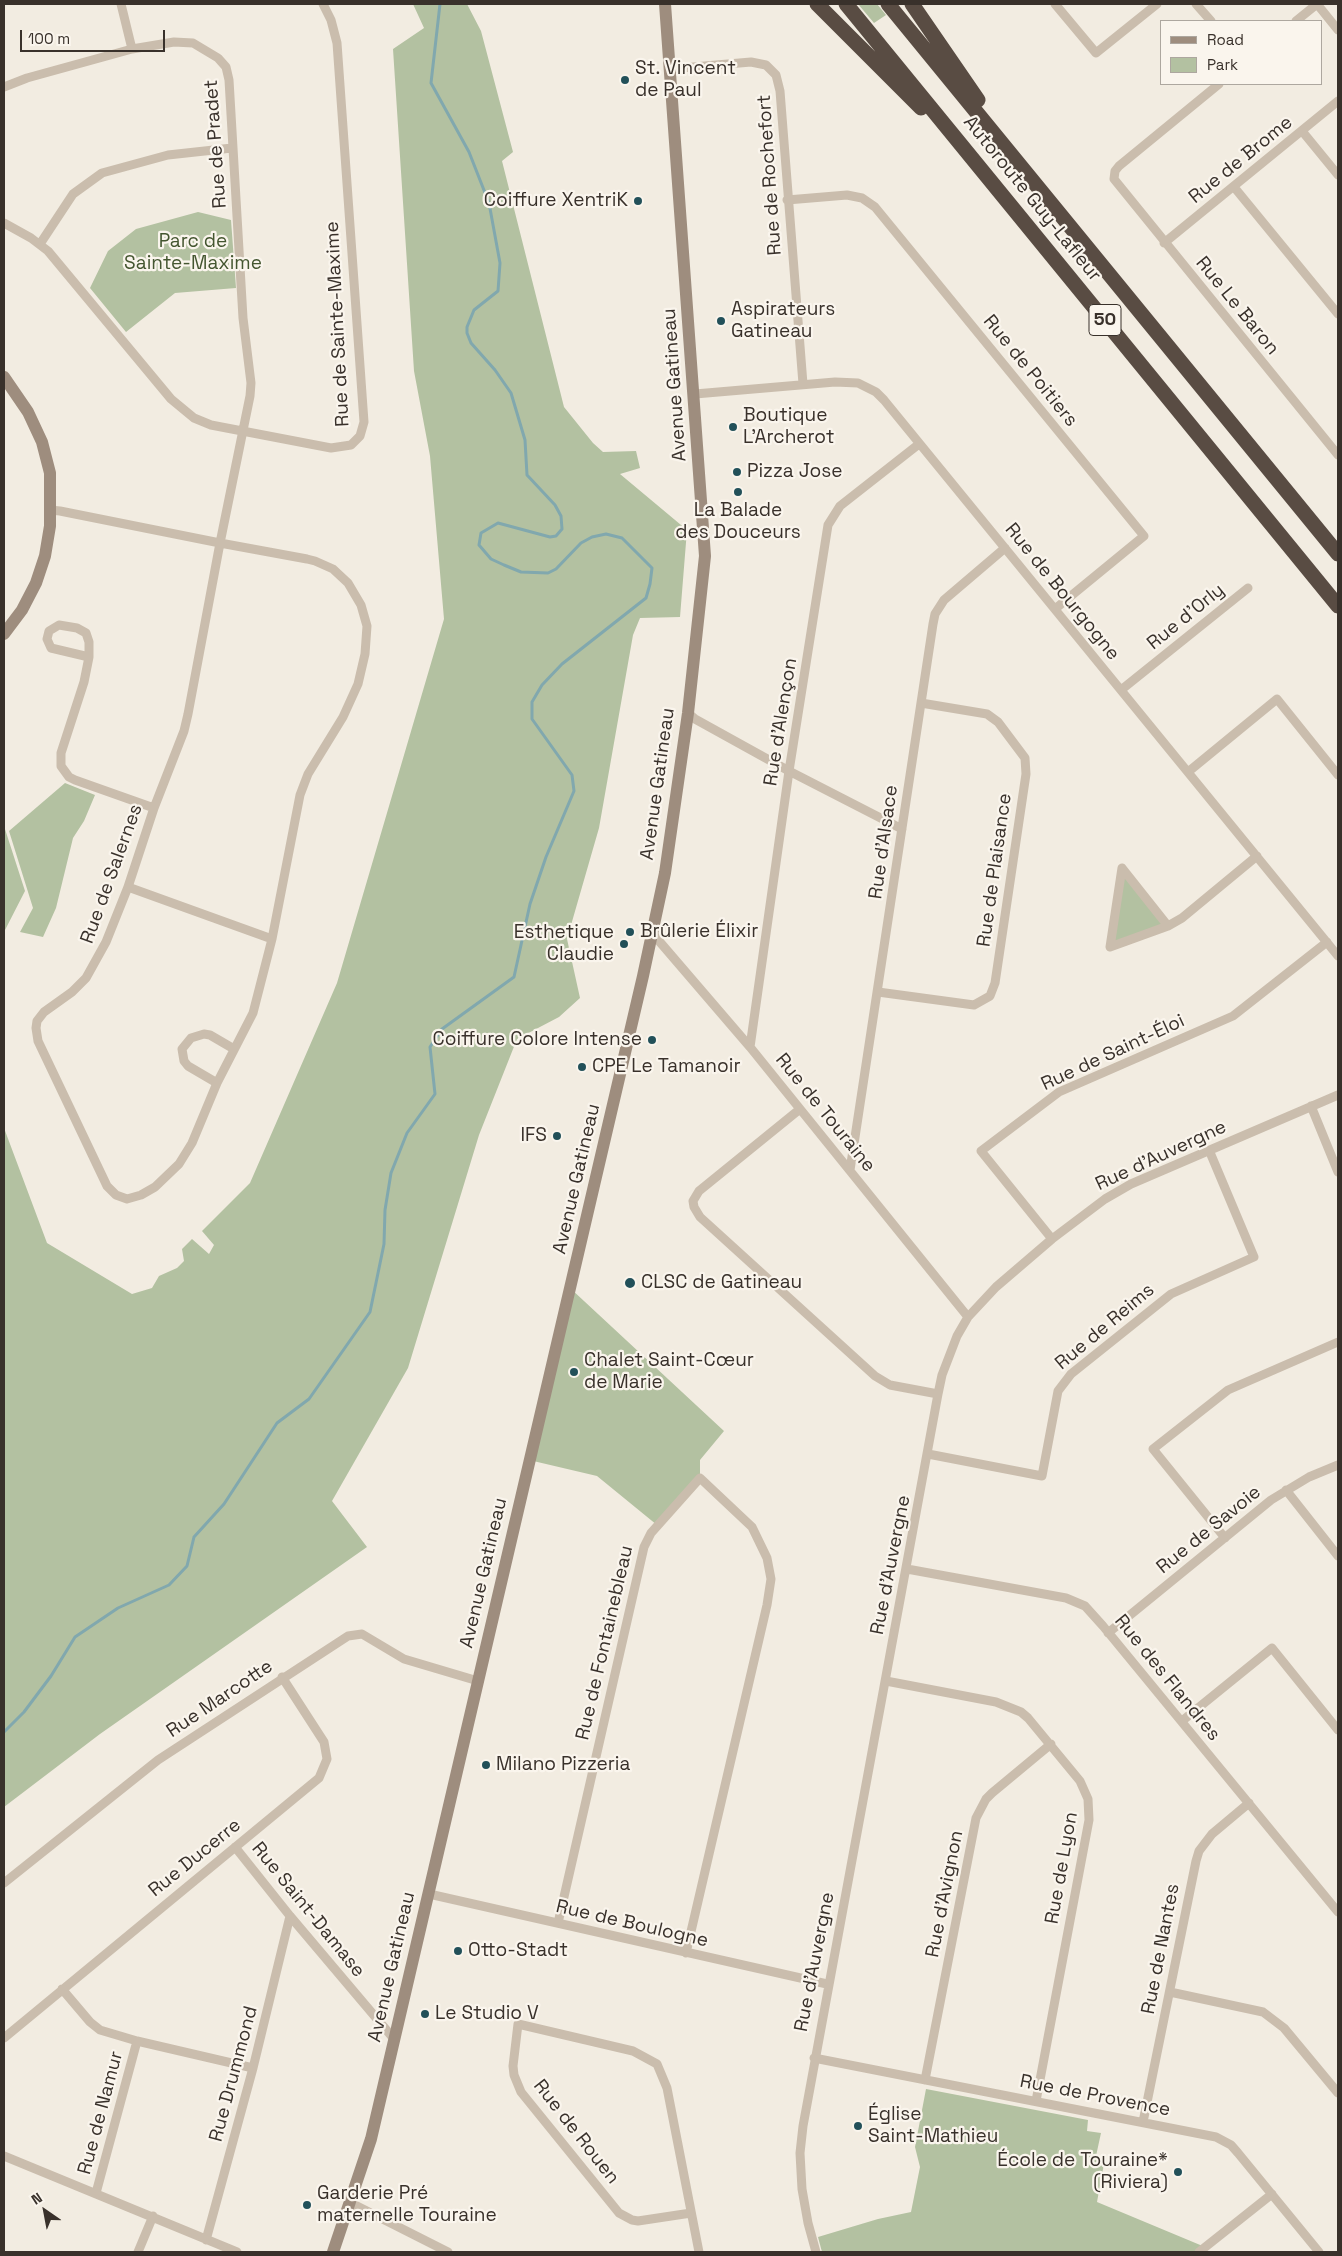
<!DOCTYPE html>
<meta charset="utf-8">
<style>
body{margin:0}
#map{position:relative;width:1342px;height:2256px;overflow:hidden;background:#f2ece1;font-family:"Space Grotesk",sans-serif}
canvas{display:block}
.frame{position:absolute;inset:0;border:5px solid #39312b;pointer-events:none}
.legend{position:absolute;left:1160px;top:20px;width:162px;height:65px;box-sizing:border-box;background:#faf5ed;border:1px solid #ada79f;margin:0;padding:6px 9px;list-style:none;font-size:15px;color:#39312b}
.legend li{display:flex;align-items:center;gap:10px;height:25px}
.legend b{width:25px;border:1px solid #ada79f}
.north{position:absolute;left:20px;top:2186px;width:50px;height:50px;-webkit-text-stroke:4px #faf5ed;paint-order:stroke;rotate:327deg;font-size:14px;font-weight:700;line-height:20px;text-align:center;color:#39312b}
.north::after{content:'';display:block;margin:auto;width:18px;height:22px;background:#39312b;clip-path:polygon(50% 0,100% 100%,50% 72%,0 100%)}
.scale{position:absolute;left:20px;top:30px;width:145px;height:22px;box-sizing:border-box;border:2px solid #39312b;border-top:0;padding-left:6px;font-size:15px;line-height:18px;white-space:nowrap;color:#39312b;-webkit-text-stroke:4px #faf5ed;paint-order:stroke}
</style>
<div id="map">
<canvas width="1342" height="2256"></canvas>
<div class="frame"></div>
<ul class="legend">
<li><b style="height:6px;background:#9e8d7e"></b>Road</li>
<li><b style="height:14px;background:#b3c1a1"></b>Park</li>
</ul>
<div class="north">N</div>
<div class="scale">100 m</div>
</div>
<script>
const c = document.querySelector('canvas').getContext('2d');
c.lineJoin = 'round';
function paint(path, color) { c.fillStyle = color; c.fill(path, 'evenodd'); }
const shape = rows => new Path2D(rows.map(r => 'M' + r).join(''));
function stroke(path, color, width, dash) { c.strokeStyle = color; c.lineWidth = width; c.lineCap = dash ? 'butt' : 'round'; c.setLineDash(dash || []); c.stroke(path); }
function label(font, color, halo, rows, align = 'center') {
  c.font = font + ' "Space Grotesk",sans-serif'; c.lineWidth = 4.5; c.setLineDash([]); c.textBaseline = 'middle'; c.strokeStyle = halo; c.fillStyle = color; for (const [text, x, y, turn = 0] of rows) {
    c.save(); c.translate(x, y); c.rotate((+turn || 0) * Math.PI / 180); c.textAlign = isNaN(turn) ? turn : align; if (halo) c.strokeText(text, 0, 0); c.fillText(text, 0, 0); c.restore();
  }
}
paint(shape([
 [413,4,467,4,481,31,513,152,502,161,564,407,593,443,603,452,636,451,640,468,620,474,687,530,680,617,640,618,633,635,599,828,567,939,580,998,559,1017,517,1039,479,1135,408,1368,332,1501,367,1547,100,1734,4,1807,4,1128,47,1243,132,1294,152,1288,159,1276,177,1268,184,1261,182,1249,192,1239,209,1254,214,1245,202,1231,250,1183,337,983,444,619,430,456,414,371,393,49,424,28],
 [858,4,877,4,886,15,874,23],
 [198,212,231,220,236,288,175,293,126,332,90,288,108,251,136,229],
 [65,783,95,795,84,821,73,838,56,908,43,937,20,932,33,908,9,831],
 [4,826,25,891,4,932],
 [1122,868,1168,926,1110,947],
 [570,1288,724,1431,700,1460,700,1478,657,1525,597,1476,529,1460],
 [926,2089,1088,2120,1087,2131,1101,2133,1096,2156,1105,2158,1097,2202,1205,2247,1199,2252,822,2252,818,2237,878,2219,911,2212,920,2167,915,2147]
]), '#b3c1a1');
stroke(shape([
 [4,1732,24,1712,51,1676,75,1637,118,1608,169,1585,187,1566,194,1537,224,1504,277,1423,309,1399,370,1312,384,1244,385,1210,391,1173,407,1133,435,1094,430,1047,442,1029,514,977,530,904,546,857,574,791,572,775,532,719,532,702,542,685,562,664,646,598,650,584,652,568,622,538,606,534,592,537,581,543,556,569,548,573,521,572,504,565,491,559,479,545,481,533,498,523,550,537,556,536,562,529,561,516,555,505,527,475,525,440,511,393,495,370,471,343,467,333,467,327,474,310,498,291,500,263,489,203,469,152,431,83,440,4]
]), '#81a8ae', 3);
stroke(shape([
 [121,4,132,49],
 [1055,4,1096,53,1157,4],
 [1196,4,1211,21],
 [1317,4,1338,30],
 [1296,21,1317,4],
 [670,69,751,62,766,65,776,75,780,91,803,384],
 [1219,84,1119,166,1115,171,1114,179,1338,455],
 [4,87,27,78,132,49,174,42,193,43,218,58,226,67,229,80,243,318,251,383,250,396,220,543,188,714,184,731,154,808,128,887,106,942,86,978,72,992,44,1012,37,1021,36,1028,38,1041,107,1186,116,1195,127,1199,141,1195,155,1187,179,1164,192,1143,217,1083,253,1013,272,939,300,795,308,774,343,717,358,684,365,654,367,626,361,605,348,583,333,569,315,561,307,559,220,543,60,511,50,510],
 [1302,131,1338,175],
 [1234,187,1338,314],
 [787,200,847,195,862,198,875,207,1144,536,1055,609],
 [4,223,31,238,48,251,171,399,194,418,211,425,331,448,351,445,360,436,364,422,337,43,331,20,323,4],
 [1164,243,1338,101],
 [40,244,73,194,102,173,168,155,232,148],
 [695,394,835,382,858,383,876,392,884,400,1338,956],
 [89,657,51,648,47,639,49,631,59,625,77,628,86,633,89,642,89,657,84,682,61,753,61,766,69,777,75,780,154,808],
 [1121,690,1248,588],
 [688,713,695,719,789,771,902,829],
 [1188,772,1277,699,1338,775],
 [1122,868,1110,947,1168,926,1182,918,1257,856],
 [1122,868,1168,926],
 [128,887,272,939],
 [653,934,750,1047,968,1317],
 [878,992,974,1005,990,996,995,983,1026,774,1025,758,998,722,987,714,921,703],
 [750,1047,789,771,828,525,840,506,919,444],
 [217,1083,188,1066,184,1061,182,1049,191,1038,204,1034,210,1035,234,1049],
 [1311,1106,1338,1172],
 [800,1109,699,1191,693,1201,694,1207,700,1217,875,1376,890,1385,938,1394],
 [850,1170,933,624,935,614,944,600,1005,548],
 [1052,1239,981,1151,1059,1092,1233,1016,1327,942],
 [928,1454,1042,1476,1058,1391,1071,1374,1171,1294,1254,1257,1209,1150],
 [1286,1490,1338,1556],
 [1225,1538,1153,1449,1228,1390,1338,1342],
 [907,1569,1066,1598,1085,1606,1103,1626,1338,1912],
 [1108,1633,1271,1500,1309,1477,1338,1465],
 [886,1681,996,1702,1021,1712,1028,1718,1080,1781,1088,1799,1089,1820,1036,2101],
 [1182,1721,1272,1648,1338,1730],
 [235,1847,290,1916,394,2039],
 [4,1883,158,1760,348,1636,362,1634,404,1659,478,1681],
 [429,1894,827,1984],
 [558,1923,644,1547,651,1533,700,1478,752,1527,767,1558,771,1579,767,1605,686,1953],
 [62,1989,90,2022,100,2030,137,2041,253,2068],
 [1170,1992,1263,2012,1284,2028,1338,2093],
 [4,2038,319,1778,327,1759,324,1742,282,1677],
 [814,2058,1216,2137,1231,2145,1238,2153,1319,2252],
 [925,2080,976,1818,986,1799,992,1793,1051,1744],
 [1143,2122,1196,1861,1199,1851,1212,1834,1249,1803],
 [4,2156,237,2252],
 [96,2193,137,2041],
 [351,2203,448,2252],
 [691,2213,638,2221,632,2220,619,2213,521,2092,514,2075,513,2066,518,2024,633,2051,657,2064,667,2088,699,2252],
 [206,2240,253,2068,290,1916],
 [138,2252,153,2216],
 [816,2252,808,2223,802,2189,800,2153,803,2126,938,1394,942,1375,957,1336,968,1317,996,1287,1052,1239,1105,1199,1131,1184,1338,1095],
 [1199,2252,1272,2194]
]), '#cabdad', 9);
stroke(shape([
 [4,377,28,412,42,442,50,473,50,526,45,556,36,583,22,610,4,634],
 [333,2252,371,2139,643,976,665,873,688,713,705,556,665,4]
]), '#9e8d7e', 12);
stroke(shape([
 [817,4,921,108],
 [846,4,1338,606],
 [888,4,1338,554],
 [912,4,978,100]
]), '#594c43', 15);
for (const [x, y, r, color] of [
 [625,80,5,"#225059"],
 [638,201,5,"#225059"],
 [721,321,5,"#225059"],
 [733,427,5,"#225059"],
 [737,472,5,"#225059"],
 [738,492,5,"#225059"],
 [630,932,5,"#225059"],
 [624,944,5,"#225059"],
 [652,1040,5,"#225059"],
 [582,1067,5,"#225059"],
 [557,1136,5,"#225059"],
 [630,1283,6,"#225059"],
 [574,1372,5,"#225059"],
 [486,1765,5,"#225059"],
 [458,1951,5,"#225059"],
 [425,2014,5,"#225059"],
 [858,2126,5,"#225059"],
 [1178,2172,5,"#225059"],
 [307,2205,5,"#225059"]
]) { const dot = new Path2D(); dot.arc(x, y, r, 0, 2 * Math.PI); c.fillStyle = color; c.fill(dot); stroke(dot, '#faf5ed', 2); }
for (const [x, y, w] of [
 [1105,320,32]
]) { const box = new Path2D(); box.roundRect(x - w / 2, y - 15.5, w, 31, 4); c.fillStyle = '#faf5ed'; c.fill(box); stroke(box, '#39312b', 1); }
label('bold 18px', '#39312b', null, [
 ["50",1105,320]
]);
label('19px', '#39312b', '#faf5ed', [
 ["St. Vincent",635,69],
 ["de Paul",635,91],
 ["Coiffure XentriK",628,201,"right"],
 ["Aspirateurs",731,310],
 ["Gatineau",731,332],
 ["Boutique",743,416],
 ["L'Archerot",743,438],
 ["Pizza Jose",747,472],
 ["La Balade",738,511,"center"],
 ["des Douceurs",738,533,"center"],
 ["Brûlerie Élixir",640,932],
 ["Esthetique",614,933,"right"],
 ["Claudie",614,955,"right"],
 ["Coiffure Colore Intense",642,1040,"right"],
 ["CPE Le Tamanoir",592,1067],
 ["IFS",547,1136,"right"],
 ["CLSC de Gatineau",641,1283],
 ["Chalet Saint-Cœur",584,1361],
 ["de Marie",584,1383],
 ["Milano Pizzeria",496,1765],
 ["Otto-Stadt",468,1951],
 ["Le Studio V",435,2014],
 ["Église",868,2115],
 ["Saint-Mathieu",868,2137],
 ["École de Touraine*",1168,2161,"right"],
 ["(Riviera)",1168,2183,"right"],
 ["Garderie Pré",317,2194],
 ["maternelle Touraine",317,2216]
], 'left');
label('19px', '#39312b', '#faf5ed', [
 ["Rue de Pradet",216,144,-94],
 ["Rue de Brome",1241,160,-39],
 ["Rue de Rochefort",770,175,-94],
 ["Autoroute Guy-Lafleur",1032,199,51],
 ["Rue Le Baron",1237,306,51],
 ["Rue de Sainte-Maxime",338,324,-93],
 ["Rue de Poitiers",1030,371,51],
 ["Avenue Gatineau",675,385,-94],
 ["Rue de Bourgogne",1062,592,51],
 ["Rue d'Orly",1186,617,-39],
 ["Rue d'Alençon",781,722,-81],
 ["Avenue Gatineau",658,784,-82],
 ["Rue d'Alsace",884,842,-82],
 ["Rue de Plaisance",995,870,-82],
 ["Rue de Salernes",112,874,-70],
 ["Rue de Saint-Éloi",1113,1053,-25],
 ["Rue de Touraine",825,1113,51],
 ["Rue d'Auvergne",1161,1156,-25],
 ["Avenue Gatineau",577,1179,-77],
 ["Rue de Reims",1105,1327,-40],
 ["Rue de Savoie",1209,1530,-39],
 ["Rue d'Auvergne",891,1565,-79],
 ["Avenue Gatineau",484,1573,-77],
 ["Rue de Fontainebleau",605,1643,-77],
 ["Rue des Flandres",1167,1678,51],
 ["Rue Marcotte",220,1699,-34],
 ["Rue Ducerre",195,1858,-39],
 ["Rue de Lyon",1062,1868,-80],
 ["Rue d'Avignon",945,1894,-79],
 ["Rue Saint-Damase",308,1910,51],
 ["Rue de Boulogne",632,1924,13],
 ["Rue de Nantes",1161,1949,-79],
 ["Rue d'Auvergne",815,1962,-79],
 ["Avenue Gatineau",392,1967,-77],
 ["Rue Drummond",234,2074,-75],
 ["Rue de Provence",1095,2096,11],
 ["Rue de Namur",101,2113,-75],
 ["Rue de Rouen",576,2132,52]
]);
label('19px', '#445630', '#faf5ed', [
 ["Parc de",193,242],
 ["Sainte-Maxime",193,264]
]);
</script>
